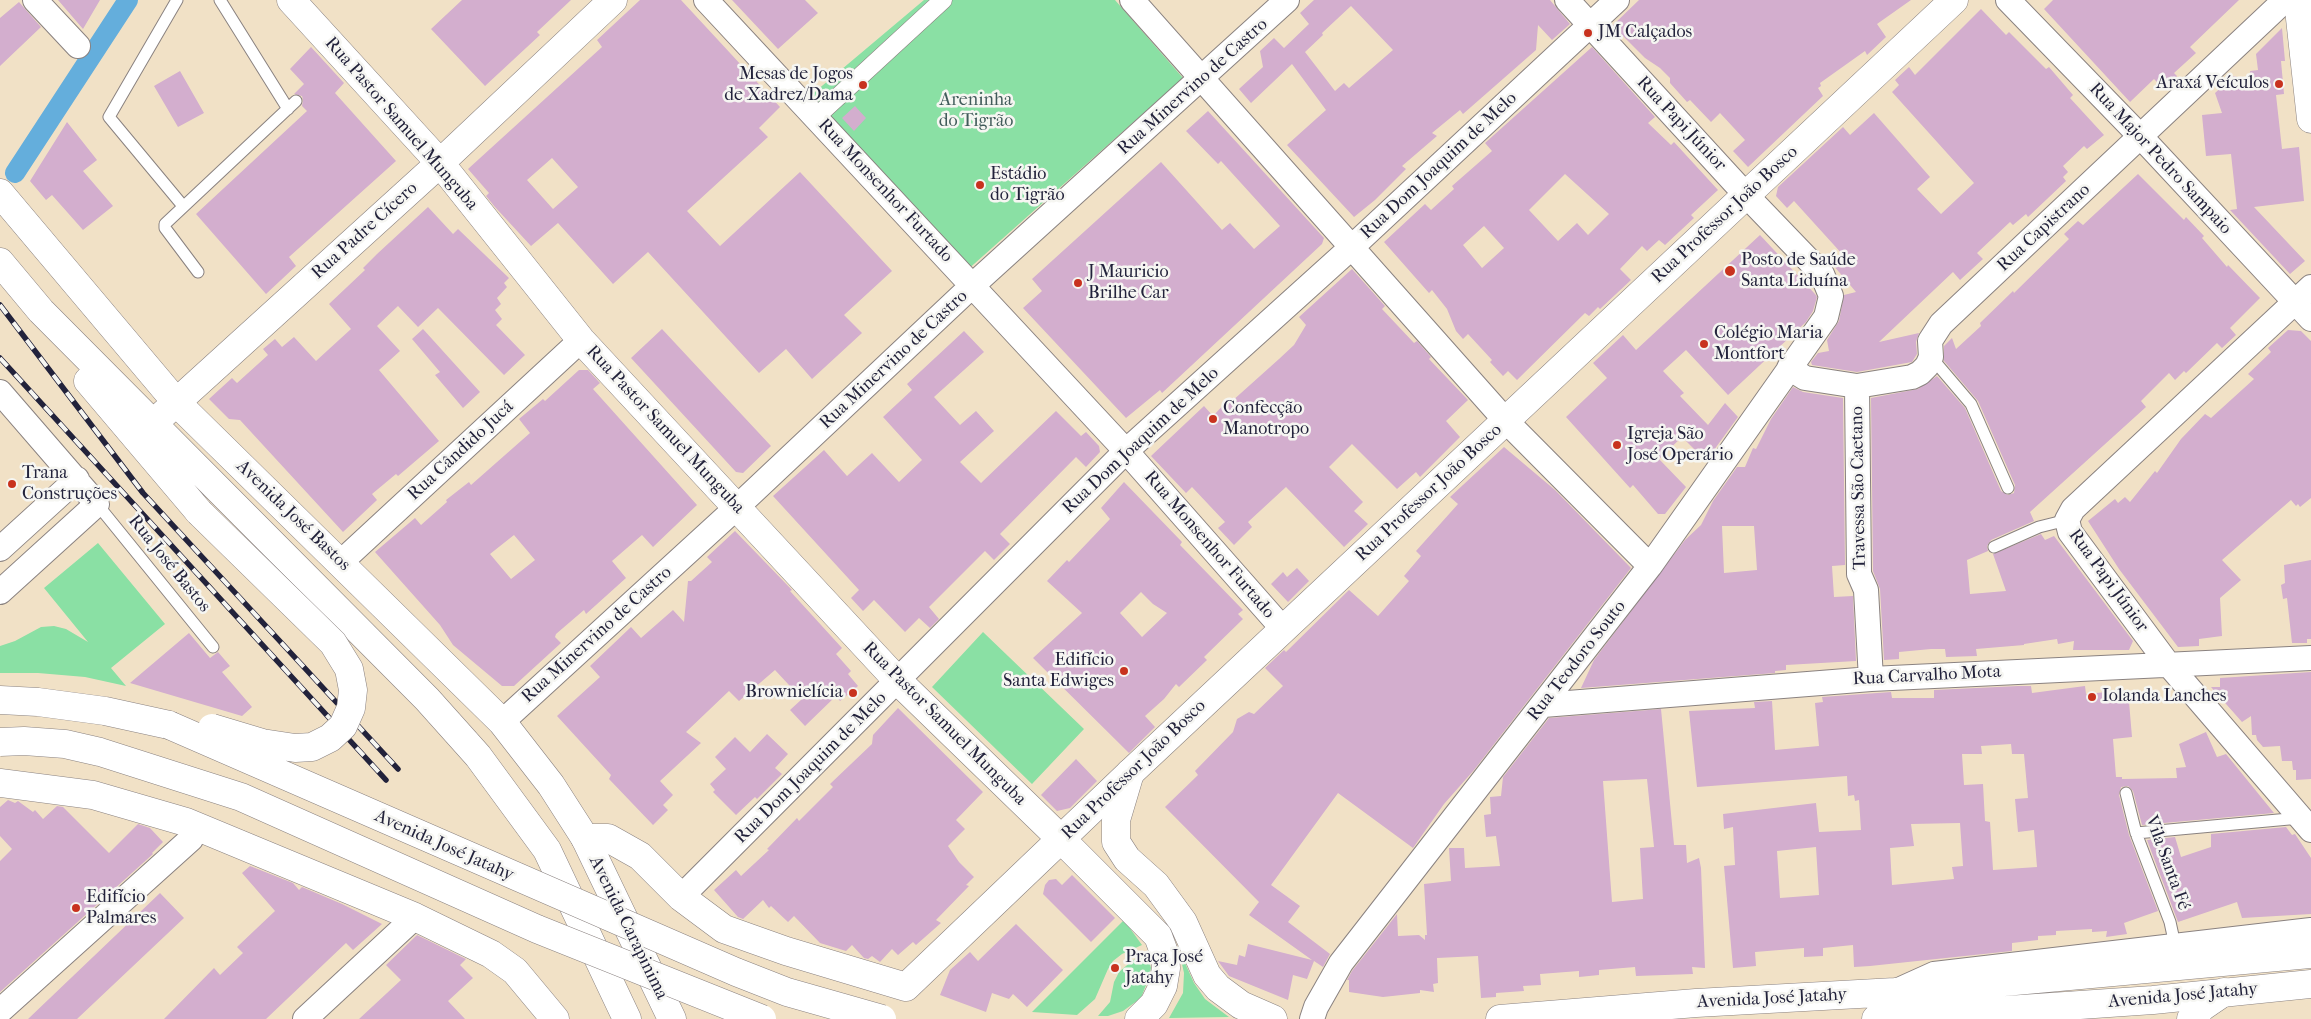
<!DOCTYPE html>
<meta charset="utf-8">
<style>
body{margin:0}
canvas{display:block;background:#f1e1c6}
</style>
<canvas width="2311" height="1019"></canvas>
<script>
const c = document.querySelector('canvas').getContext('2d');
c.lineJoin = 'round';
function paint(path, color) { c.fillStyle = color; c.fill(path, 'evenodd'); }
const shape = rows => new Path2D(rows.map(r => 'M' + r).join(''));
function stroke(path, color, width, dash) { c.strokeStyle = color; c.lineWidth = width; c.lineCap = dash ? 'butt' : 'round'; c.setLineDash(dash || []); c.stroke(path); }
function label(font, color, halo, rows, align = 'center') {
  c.font = font + ' "IM FELL French Canon",serif'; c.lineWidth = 5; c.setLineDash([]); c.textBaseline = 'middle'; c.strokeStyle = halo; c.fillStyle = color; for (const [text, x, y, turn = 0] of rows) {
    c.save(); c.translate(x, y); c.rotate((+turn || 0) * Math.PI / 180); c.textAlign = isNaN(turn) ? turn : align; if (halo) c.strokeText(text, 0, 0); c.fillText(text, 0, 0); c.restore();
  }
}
paint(shape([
 [924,0,1115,0,1183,78,965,272,810,96],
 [98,543,165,624,111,668,126,686,85,677,38,673,0,673,0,646,15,641,41,627,54,626,66,629,88,642,44,588],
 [983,632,1084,729,1032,784,932,687],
 [1124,920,1142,945,1122,954,1113,961,1108,969,1095,999,1077,1015,1032,1012],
 [1148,956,1151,968,1149,977,1141,998,1123,1011,1108,1016,1098,1016,1110,1002,1114,982,1119,972,1133,960],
 [1185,963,1194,983,1205,999,1229,1017,1169,1018,1183,993,1184,973,1182,964]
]), '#8ae0a4');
stroke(shape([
 [15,173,128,0]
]), '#64aedc', 20);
paint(shape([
 [58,0,100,0,83,29],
 [462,0,571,0,537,32,540,35,485,86,431,29],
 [640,0,681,0,780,107,759,128,768,137,687,211,720,246,800,172,892,271,844,315,862,333,812,379,786,349,759,373,648,252,613,284,558,223,531,246,495,207,486,196,489,193,468,169,602,47,597,40],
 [552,158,578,187,553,209,527,180],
 [732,0,805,0,818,13,778,49],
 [1314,0,1550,0,1570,24,1552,40,1538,25,1536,50,1463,114,1460,110,1432,133,1437,136,1402,166,1406,169,1375,200,1354,217,1287,145,1326,110,1292,64,1251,103,1239,89,1263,67,1260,51,1274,38,1284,48,1309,24,1300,13],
 [1351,6,1393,50,1349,88,1344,83,1335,91,1305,52,1323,35,1322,33],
 [1639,0,1911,0,1877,24,1886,37,1867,55,1865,51,1820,83,1821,86,1818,88,1823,96,1748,167,1733,151,1745,140,1720,113,1711,122,1690,100,1687,102,1670,83,1670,78,1660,68,1645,58,1618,31,1611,27],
 [2053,0,2239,0,2190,47,2196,53,2174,73,2177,76,2164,89,2154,79,2130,102,2044,9],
 [19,2,41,27,0,66,0,18],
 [1981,9,2006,35,2009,32,2046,69,2049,67,2073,95,2070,98,2104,135,2087,149,2084,146,2063,166,2068,172,2063,177,2066,181,2028,217,2026,214,2013,225,2010,222,1977,253,1983,259,1960,280,1953,272,1879,342,1919,333,1916,342,1917,354,1912,362,1857,372,1812,365,1811,362,1818,353,1829,351,1827,340,1839,321,1844,295,1856,292,1833,265,1843,255,1794,201,1787,208,1776,196,1778,187,1843,127,1850,135,1874,113,1930,177,1917,189,1941,214,1974,183,1892,92,1899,85,1895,80,1909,67,1915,75],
 [2282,28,2285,61,2281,61,2284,94,2276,95,2282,149,2299,147,2304,201,2254,207,2305,261,2290,274,2230,210,2237,209,2231,154,2206,156,2202,115,2222,113,2215,93,2234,76,2251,82,2250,71,2258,70,2256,54],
 [311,47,344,83,335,93,396,161,289,257,296,266,266,294,196,214,307,111,302,106,303,100,302,96,294,94,304,84,290,69],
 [1592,47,1655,117,1648,123,1671,145,1674,142,1718,190,1691,215,1694,218,1665,245,1659,240,1647,251,1642,246,1620,269,1631,280,1600,309,1598,307,1589,316,1585,313,1517,380,1508,371,1503,376,1490,362,1492,360,1468,334,1463,339,1456,331,1447,309,1432,290,1429,293,1384,242,1425,204,1431,210,1454,189,1452,186,1492,151,1485,143],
 [1565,174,1609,214,1588,235,1577,223,1558,241,1529,210],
 [1484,226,1504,248,1482,268,1463,245],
 [180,71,204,113,178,127,154,86],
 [855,106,866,118,854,131,842,118],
 [1208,111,1324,238,1322,244,1162,393,1160,390,1126,418,1023,308,1042,291,1032,279,1161,162,1222,230,1230,223,1254,249,1280,226,1221,161,1218,164,1186,131],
 [67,122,97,160,83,171,113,206,83,230,52,195,46,200,30,181],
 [2138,174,2184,220,2186,217,2204,236,2202,238,2227,267,2228,265,2260,298,2230,328,2236,335,2222,348,2217,343,2186,373,2184,371,2175,380,2169,373,2141,401,2146,407,2030,512,2034,521,1991,540,1987,546,1988,551,1967,560,1970,594,2006,591,1993,554,2041,534,2045,540,2054,536,2133,641,2129,650,2073,650,2074,641,2058,644,2057,639,2024,644,2024,645,1976,649,1977,656,1946,657,1945,649,1931,649,1899,652,1899,659,1884,660,1880,589,1873,571,1871,398,1918,389,1937,376,1965,408,2001,491,2008,495,2014,493,2015,485,1978,401,1944,361,1944,346,1952,338,1956,349,1981,326,1980,323,2013,291,2014,293,2069,239,2064,234,2078,221,2083,225],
 [428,207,453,234,458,229,509,278,504,283,507,287,497,298,501,304,495,310,502,319,496,325,525,355,504,375,438,308,418,327,398,306,377,326,400,351,379,370,439,441,398,476,396,474,372,494,377,500,343,532,240,420,229,419,209,399,232,378,237,383,268,355,263,349,275,339,282,347,294,337,316,361,351,329,329,304,365,270,363,268,377,254],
 [1760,235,1815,294,1817,297,1813,311,1806,322,1728,395,1686,350,1663,371,1684,393,1680,396,1708,425,1725,403,1738,417,1706,461,1682,437,1659,459,1686,487,1665,514,1658,514,1633,485,1630,488,1566,417,1607,378,1593,363,1623,335,1636,350],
 [1352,269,1385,306,1382,309,1414,343,1417,341,1431,357,1429,359,1468,400,1446,421,1460,437,1420,477,1416,472,1397,489,1352,444,1329,467,1363,502,1354,511,1368,524,1344,547,1286,487,1248,522,1252,527,1234,545,1218,528,1225,522,1192,487,1186,493,1151,456,1204,406,1213,416,1228,400,1231,402,1279,359,1294,345,1306,325,1299,317],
 [423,329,480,392,463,408,435,375,440,372,412,339],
 [662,329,771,446,743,473,736,472,631,358],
 [2288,330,2301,331,2311,341,2311,498,2300,507,2298,504,2296,506,2291,500,2222,560,2241,580,2220,598,2222,636,2199,639,2199,646,2178,647,2119,569,2088,521,2115,499,2118,503,2125,497,2130,502,2155,471,2157,473,2181,439,2205,414,2211,418,2254,379,2248,374,2271,352,2268,348],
 [964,331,984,352,934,397,960,425,976,411,994,431,960,462,981,483,1056,411,1081,436,1086,432,1099,446,1100,452,1086,467,1076,457,1000,534,1010,544,994,560,985,551,929,607,939,619,930,628,919,618,905,632,874,600,863,611,851,598,859,590,773,496,824,450,847,476,872,453,899,482,922,460,883,417,912,390,907,384],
 [579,370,588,370,600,383,593,389,697,505,653,547,642,535,612,561,626,578,586,614,584,610,556,634,555,637,561,643,514,686,502,686,453,645,440,625,375,552,415,518,421,525,447,502,446,500,469,482,471,485,530,433,519,419,543,399,545,401],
 [514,535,535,560,511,579,490,554],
 [1793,387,1803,392,1843,398,1845,565,1832,566,1834,597,1853,596,1856,661,1786,665,1786,670,1775,671,1775,673,1581,688,1594,660,1685,540,1701,525,1713,501,1737,467,1745,467,1753,448,1756,449,1771,419],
 [1722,526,1754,526,1757,570,1724,573],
 [1504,447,1555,490,1631,568,1474,770,1444,804,1413,848,1338,793,1271,885,1300,906,1288,922,1330,954,1323,967,1314,961,1307,979,1293,975,1288,1000,1229,976,1218,961,1237,965,1239,955,1245,957,1248,944,1312,960,1249,915,1259,902,1165,807,1198,775,1195,771,1233,732,1237,719,1249,712,1254,714,1283,686,1265,668,1284,650,1286,652,1349,590,1378,616,1409,581,1404,576,1421,556,1416,551,1458,504,1450,497],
 [1124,482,1182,542,1180,545,1243,610,1238,614,1243,619,1204,657,1207,660,1179,687,1176,684,1164,699,1145,716,1155,727,1129,753,1033,658,1082,613,1047,581,1067,560,1069,562,1110,519,1101,508],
 [1141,592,1153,604,1167,613,1142,637,1120,613],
 [735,531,792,590,790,591,842,648,836,654,851,671,848,674,858,686,840,701,836,696,805,726,790,710,802,699,775,670,739,701,729,691,686,732,701,743,660,781,673,795,663,805,668,810,653,825,609,779,611,775,557,716,600,677,590,666,631,627,641,638,673,610,684,622,688,581,691,581,712,562,707,557],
 [2311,560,2311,639,2307,639,2307,643,2292,643,2287,598,2283,599,2281,585,2285,583,2284,565],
 [1297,568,1309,581,1288,602,1271,584,1283,572,1287,577],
 [189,633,210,658,218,652,230,666,222,672,252,707,242,716,130,683],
 [2311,672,2311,779,2296,780,2296,770,2293,770,2292,761,2282,761,2280,746,2263,747,2257,740,2256,735,2252,735,2251,716,2242,722,2211,687,2220,687,2220,678],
 [2018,686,2031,686,2032,693,2085,686,2086,694,2128,690,2132,737,2113,739,2116,777,2122,777,2122,779,2177,778,2176,768,2186,767,2179,744,2206,732,2217,757,2226,754,2274,813,2142,825,2133,791,2128,786,2121,787,2119,795,2129,835,2158,911,2124,923,2127,934,2106,937,2107,931,2092,932,2092,929,2056,931,2056,935,2038,936,2038,940,2012,943,2012,951,1870,966,1854,967,1853,945,1823,948,1823,956,1804,957,1804,948,1755,952,1756,966,1733,968,1724,866,1735,865,1733,827,1724,829,1723,814,1816,803,1819,832,1861,830,1859,800,1855,801,1854,795,1848,796,1847,776,1697,787,1689,711,1755,708,1754,702,1772,701,1775,750,1819,746,1815,703,1823,702,1822,697,1891,692,1892,698,1934,698,1934,690],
 [2011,744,2012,754,2024,754,2028,798,2015,799,2018,832,2034,830,2037,867,1993,870,1990,822,1985,821,1983,784,1964,785,1962,754,1982,754,1981,746],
 [1960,823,1963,866,1952,867,1954,879,1892,885,1890,848,1914,846,1911,824],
 [1816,847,1819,895,1780,898,1777,851],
 [898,708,983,792,956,820,965,829,948,846,959,862,974,877,966,885,969,886,936,920,941,923,916,945,913,942,898,955,892,949,880,962,872,956,868,959,864,958,852,945,846,951,820,943,794,916,788,922,771,906,769,908,763,900,743,919,738,917,714,890,736,870,741,876,769,850,767,849,797,818,799,821,833,787,830,784,872,744,873,735],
 [1661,709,1674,845,1686,845,1687,863,1699,858,1701,868,1705,968,1692,967,1693,974,1636,976,1635,967,1599,970,1599,975,1579,977,1579,971,1540,974,1541,985,1523,986,1524,991,1496,993,1496,997,1481,998,1478,956,1437,958,1438,983,1433,984,1434,992,1420,990,1420,993,1383,997,1349,992,1349,980,1347,980,1352,971,1397,914,1398,936,1419,935,1425,940,1425,935,1427,935,1424,884,1451,881,1449,848,1464,848,1465,868,1500,866,1496,836,1486,837,1484,815,1491,814,1490,797,1501,796,1503,777,1549,718],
 [1647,779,1654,847,1640,848,1643,899,1612,902,1603,781],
 [767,734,788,754,775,768,782,774,757,799,755,797,736,815,713,792,715,790,710,784,726,769,715,757,735,737,750,752],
 [1076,759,1097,781,1070,808,1057,811,1041,795],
 [8,800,15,803,18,801,33,812,35,810,43,819,57,806,63,807,109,853,138,824,150,828,163,842,152,853,153,854,0,992,0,861,12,849,0,836,0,807],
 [2286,827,2292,835,2295,834,2311,858,2311,914,2242,918,2237,902,2178,922,2147,840,2175,837,2181,857,2211,847,2211,834],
 [250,866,293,883,299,890,302,887,342,904,382,924,353,950,346,943,266,1019,164,1019,214,968,220,975,243,953,237,947,275,911,242,873],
 [1072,875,1115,918,1091,942,1043,894,1045,885,1049,880,1056,879,1062,885],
 [160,893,184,918,77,1019,28,1019],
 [1016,924,1063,970,1027,1007,1013,994,1009,999,992,993,986,1012,940,995,950,970,970,952,978,961],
 [417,935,466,959,460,965,473,978,448,1001,465,1019,359,1019,401,980,386,965]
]), '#d3aece');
const service = shape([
 [177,0,109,117,183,206],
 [220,0,288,109],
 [198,272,165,228,165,224,296,101],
 [1931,357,1971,404,2008,488],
 [97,504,213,647],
 [1994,547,2039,527,2067,520],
 [2126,793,2136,833,2170,922,2175,945],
 [2136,833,2300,818]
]);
const pedestrian = shape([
 [816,117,943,0]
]);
const minor = shape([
 [35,0,78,46],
 [706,0,1126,451,1283,629],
 [1132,0,1506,421,1650,566],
 [2008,0,2141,137,2311,319],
 [2311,287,2073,509,2067,520,2070,532,2168,664,2311,830],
 [1789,368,1805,378,1857,386,1912,377,1920,373,1927,366,1931,357,1930,341,1941,324,2285,0],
 [1857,386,1859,574,1866,590,1871,679],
 [0,392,97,504,0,592],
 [0,549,77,479],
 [341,562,581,340],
 [1543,705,1871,679,2311,658],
 [502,722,736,508,973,285,1287,0],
 [681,897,1126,451,1352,247,1617,0],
 [1903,988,1934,974,2311,930],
 [0,1011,191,839],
 [305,1019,415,917],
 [1312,1019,1316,1007,1341,963,1650,566,1826,317,1831,296,1822,274,1746,195,1567,0]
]);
const tertiary = shape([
 [291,0,440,163,581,340,898,681,1062,840],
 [137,438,440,163,613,0],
 [585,838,608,838,640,856,681,897,724,929,786,951,906,987,1130,773,1954,0],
 [2191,1019,2202,1007,2224,992]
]);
const primary = shape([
 [2298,0,2311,119],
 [0,193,177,403,502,722,551,785,585,838,672,1019],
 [0,262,41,311,427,699,478,756,547,850,627,1019],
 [88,381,199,512],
 [0,700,38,702,105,711,169,725],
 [1130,773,1116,820,1116,842,1127,859,1156,885,1183,922,1207,975,1218,988,1241,1005,1273,1019],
 [0,783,93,795,186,822,415,917,491,954,515,971,555,1019],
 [1062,840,1158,936,1165,955,1166,968,1163,986,1154,1004,1139,1019],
 [1500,1019,1696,1003,1895,992,2311,954],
 [1876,1019,2153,1000,2311,984]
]);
stroke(service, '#8a8280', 13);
stroke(pedestrian, '#8a8280', 19);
stroke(minor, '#8a8280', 26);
stroke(tertiary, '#8a8280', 29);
stroke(primary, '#8a8280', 29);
stroke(service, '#fff', 11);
stroke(pedestrian, '#fff', 18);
stroke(minor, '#fff', 24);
stroke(tertiary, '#fff', 28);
stroke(primary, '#fff', 28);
const rail = shape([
 [0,305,143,493,398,769],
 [0,358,386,780]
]);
stroke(rail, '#22223b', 5.5);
stroke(rail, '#f6f6f2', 4, [11]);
const primaryBridge = shape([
 [199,512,333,643,349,669,353,690,351,708,343,726,330,738,312,747,295,748,262,743,212,728],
 [169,725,736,972,787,992,882,1019],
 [0,742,24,741,65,744,100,752,241,797,537,929,762,1019]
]);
stroke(primaryBridge, '#8a8280', 29, []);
stroke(primaryBridge, '#fff', 28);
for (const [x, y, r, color] of [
 [1588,33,5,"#c8321e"],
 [2279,84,5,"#c8321e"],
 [863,85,5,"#c8321e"],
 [980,185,5,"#c8321e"],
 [1730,271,6,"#c8321e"],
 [1078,283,5,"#c8321e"],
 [1704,344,5,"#c8321e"],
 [1213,419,5,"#c8321e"],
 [1617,445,5,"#c8321e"],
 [12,484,5,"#c8321e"],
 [1124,671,5,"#c8321e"],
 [853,693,5,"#c8321e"],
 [2092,697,5,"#c8321e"],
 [76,908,5,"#c8321e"],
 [1115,968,5,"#c8321e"]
]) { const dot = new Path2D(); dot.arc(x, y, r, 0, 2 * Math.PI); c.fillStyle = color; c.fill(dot); stroke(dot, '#f6f6f2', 2); }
label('18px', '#22223b', '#f6f6f2', [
 ["JM Calçados",1598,33],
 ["Mesas de Jogos",853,75,"right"],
 ["de Xadrez/Dama",853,96,"right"],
 ["Araxá Veículos",2269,84,"right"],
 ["Estádio",990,175],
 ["do Tigrão",990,196],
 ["Posto de Saúde",1741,261],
 ["Santa Liduína",1741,282],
 ["J Mauricio",1088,273],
 ["Brilhe Car",1088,294],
 ["Colégio Maria",1714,334],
 ["Montfort",1714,355],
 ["Confecção",1223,409],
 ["Manotropo",1223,430],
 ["Igreja São",1627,435],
 ["José Operário",1627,456],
 ["Trana",22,474],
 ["Construções",22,495],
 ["Edifício",1114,661,"right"],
 ["Santa Edwiges",1114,682,"right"],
 ["Brownielícia",843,693,"right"],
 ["Iolanda Lanches",2102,697],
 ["Edifício",86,898],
 ["Palmares",86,919],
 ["Praça José",1125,958],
 ["Jatahy",1125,979]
], 'left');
label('18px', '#22223b', '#f6f6f2', [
 ["Rua Minervino de Castro",1193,87,-42],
 ["Rua Pastor Samuel Munguba",401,124,49],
 ["Rua Papi Júnior",1681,124,47],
 ["Rua Major Pedro Sampaio",2160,159,47],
 ["Rua Dom Joaquim de Melo",1439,166,-43],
 ["Rua Monsenhor Furtado",885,191,47],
 ["Rua Professor João Bosco",1725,215,-43],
 ["Rua Capistrano",2044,228,-43],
 ["Rua Padre Cícero",365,231,-42],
 ["Rua Minervino de Castro",894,360,-43],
 ["Rua Pastor Samuel Munguba",665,430,47],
 ["Rua Dom Joaquim de Melo",1141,441,-43],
 ["Rua Cândido Jucá",461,451,-43],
 ["Travessa São Caetano",1859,488,-91],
 ["Rua Professor João Bosco",1429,493,-43],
 ["Avenida José Bastos",293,516,44],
 ["Rua Monsenhor Furtado",1209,545,49],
 ["Rua José Bastos",169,564,51],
 ["Rua Papi Júnior",2108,581,54],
 ["Rua Minervino de Castro",597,635,-42],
 ["Rua Teodoro Souto",1577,661,-52],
 ["Rua Carvalho Mota",1927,676,-3],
 ["Rua Pastor Samuel Munguba",944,724,45],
 ["Rua Dom Joaquim de Melo",811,768,-45],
 ["Rua Professor João Bosco",1134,770,-44],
 ["Avenida José Jatahy",444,846,24],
 ["Vila Santa Fé",2167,863,70],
 ["Avenida Carapinima",628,928,64],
 ["Avenida José Jatahy",2183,996,-5],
 ["Avenida José Jatahy",1772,999,-3]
]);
label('18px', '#415b5a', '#f6f6f2', [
 ["Areninha",976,101],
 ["do Tigrão",976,122]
]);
</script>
